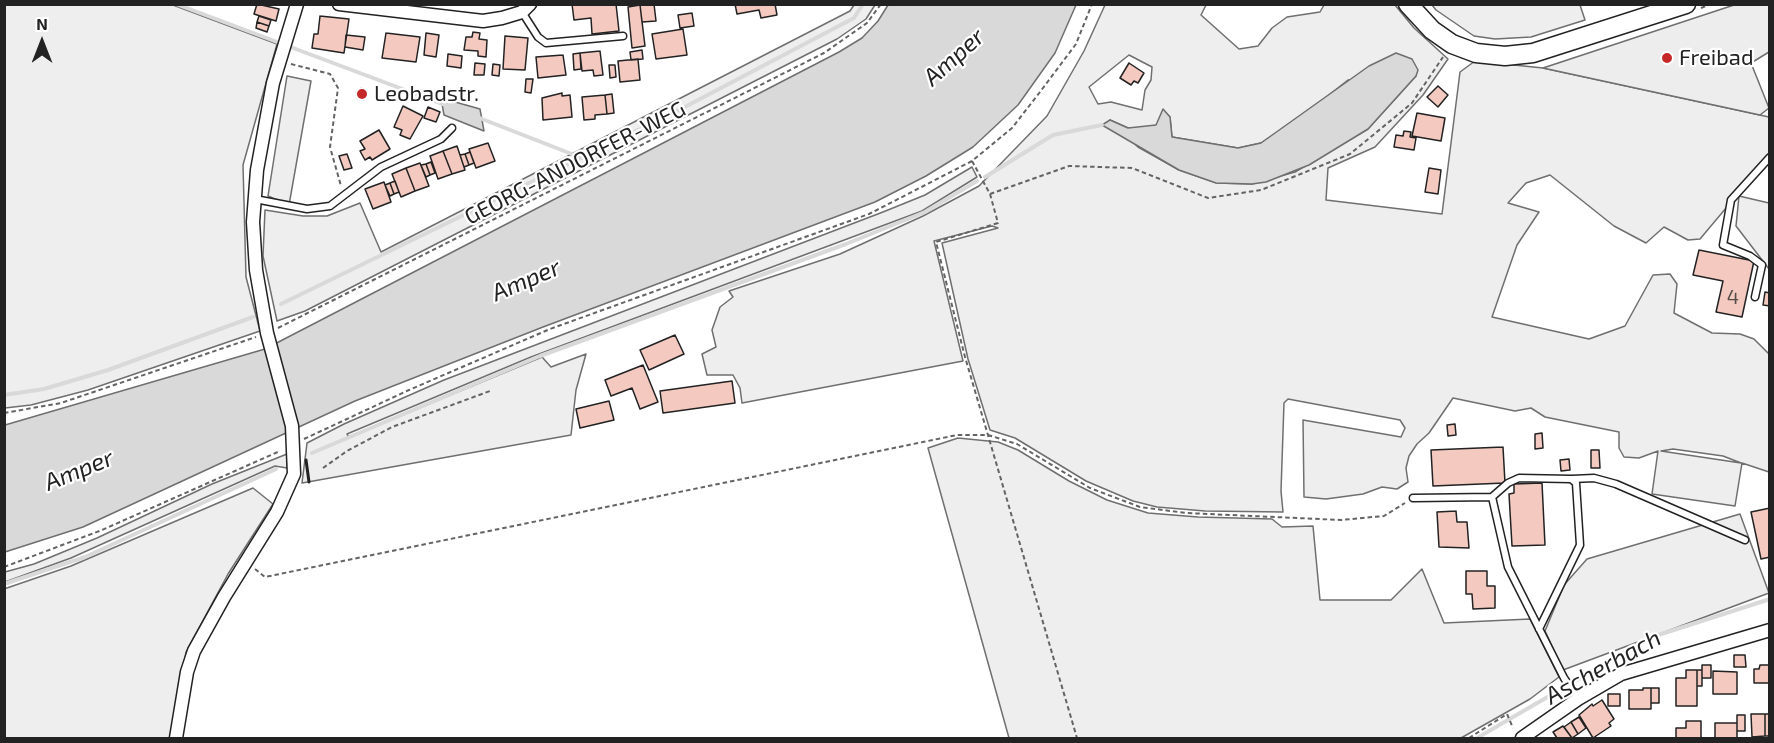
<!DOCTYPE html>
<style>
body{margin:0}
#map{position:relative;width:1774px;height:743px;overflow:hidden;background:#fff;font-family:"Exo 2",sans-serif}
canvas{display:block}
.frame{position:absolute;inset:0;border:6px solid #222;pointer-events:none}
.north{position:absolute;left:12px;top:12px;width:60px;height:60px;-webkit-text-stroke:4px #fff;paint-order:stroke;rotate:0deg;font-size:16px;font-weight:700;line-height:24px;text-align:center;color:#222}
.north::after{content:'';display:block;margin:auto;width:21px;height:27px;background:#222;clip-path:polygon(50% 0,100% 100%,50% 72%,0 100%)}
</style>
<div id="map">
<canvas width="1774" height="743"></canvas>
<div class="frame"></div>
<div class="north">N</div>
</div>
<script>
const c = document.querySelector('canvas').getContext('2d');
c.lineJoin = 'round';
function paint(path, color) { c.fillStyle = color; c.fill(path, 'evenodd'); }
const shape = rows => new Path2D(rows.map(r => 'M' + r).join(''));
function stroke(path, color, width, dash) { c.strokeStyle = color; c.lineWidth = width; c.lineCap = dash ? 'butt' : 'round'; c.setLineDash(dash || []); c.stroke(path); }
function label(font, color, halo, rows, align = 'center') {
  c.font = font + ' "Exo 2",sans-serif'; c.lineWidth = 4.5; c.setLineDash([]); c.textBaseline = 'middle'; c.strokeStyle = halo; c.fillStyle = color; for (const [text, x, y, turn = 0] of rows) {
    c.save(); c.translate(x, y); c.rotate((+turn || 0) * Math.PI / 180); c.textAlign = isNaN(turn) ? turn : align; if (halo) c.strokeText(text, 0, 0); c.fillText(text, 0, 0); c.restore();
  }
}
const green = shape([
 [4,5,173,5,277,44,243,165,246,277,260,331,88,390,31,405,5,408,4,5],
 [854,5,875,5,866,19,837,39,305,311,277,321,263,256,265,210,303,216,327,216,360,203,381,252,850,11,854,5],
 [1105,5,1206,5,1201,15,1239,49,1258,46,1272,28,1287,17,1320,12,1324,5,1395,5,1414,28,1448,59,1423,95,1375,147,1328,168,1326,200,1442,214,1460,72,1475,61,1543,68,1769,117,1769,157,1700,239,1688,240,1664,227,1646,243,1614,226,1550,175,1526,183,1508,203,1539,212,1517,245,1492,317,1589,339,1625,326,1653,275,1670,274,1677,284,1674,313,1712,333,1740,334,1754,339,1769,354,1769,472,1742,463,1735,506,1652,494,1658,451,1639,458,1624,457,1619,448,1619,432,1545,417,1531,408,1515,411,1453,398,1429,433,1417,444,1409,456,1406,468,1408,482,1397,489,1382,487,1363,494,1326,499,1304,497,1303,420,1401,437,1405,428,1400,420,1288,399,1284,403,1281,491,1283,512,1205,511,1157,507,1133,501,1086,481,1015,438,990,430,968,359,942,243,998,228,992,226,934,241,963,361,742,403,740,388,733,375,707,375,702,354,716,347,712,330,720,307,733,297,729,291,840,254,923,216,979,186,1047,116,1084,51,1105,5],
 [1129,55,1152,67,1151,80,1145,90,1142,110,1111,102,1098,104,1089,87,1129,55],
 [1416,76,1368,129,1295,172,1252,184,1217,183,1179,170,1138,147,1110,120,1128,128,1143,128,1157,125,1163,110,1170,117,1172,137,1238,148,1261,143,1306,113,1348,80,1416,76],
 [1673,449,1723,456,1741,463,1661,451,1673,449],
 [1432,5,1580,5,1585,20,1531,37,1495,39,1474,36,1436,10,1432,5],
 [287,76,311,81,289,205,268,196,287,76],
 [972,167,977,177,922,211,531,357,347,434,349,437,542,357,551,367,586,354,576,390,571,435,302,483,307,443,344,424,444,380,883,212,925,195,972,167],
 [1739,196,1769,203,1769,269,1736,226,1739,196],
 [958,438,998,442,1018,450,1069,481,1107,500,1148,513,1198,517,1272,519,1282,527,1313,526,1320,600,1391,600,1422,569,1444,623,1530,619,1559,677,1530,699,1461,738,1009,738,928,448,958,438],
 [287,454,287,468,275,466,71,558,5,582,5,572,34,564,97,538,212,484,287,454],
 [253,488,273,504,228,574,186,652,172,738,5,738,4,589,71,566,253,488],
 [1740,514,1769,593,1563,670,1545,631,1564,585,1587,559,1740,514]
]);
paint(green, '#eee');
stroke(green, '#6f6f6f', 1.5);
const parking = shape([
 [1737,4,1769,5,1769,52,1751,63,1769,108,1760,115,1543,68,1737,4]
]);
paint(parking, '#ededed');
stroke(parking, '#6f6f6f', 1.5);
const water = shape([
 [888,5,1076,5,1055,53,1018,105,973,147,926,176,875,202,543,327,355,401,83,527,5,552,5,425,265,349,839,52,862,38,878,21,888,5],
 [1396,53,1412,59,1418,70,1416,76,1368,129,1309,165,1266,182,1252,184,1216,183,1179,170,1102,125,1110,120,1128,128,1156,125,1163,109,1170,117,1172,137,1238,148,1261,143,1369,66,1396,53],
 [441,98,480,109,484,131,444,115,441,98]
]);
paint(water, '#d9d9d9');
stroke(water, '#6f6f6f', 1.5);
stroke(shape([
 [176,4,445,105],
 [477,117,582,158],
 [985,177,1053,135,1102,125],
 [281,304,681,109,854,18,863,4],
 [4,395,44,389,108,370,253,317],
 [312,453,540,356,846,244,925,212,977,181],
 [4,584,85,557,276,469],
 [1477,738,1649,638,1770,599]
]), '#d9d9d9', 4);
const building = shape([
 [257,4,279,9,276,21,254,14,257,4],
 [572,4,616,4,619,31,592,34,591,18,574,20,572,4],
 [654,4,656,21,642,22,640,5,654,4],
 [735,4,775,4,777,15,761,18,759,10,737,14,735,4],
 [640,5,645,46,632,48,628,7,640,5],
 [692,13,694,26,680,28,678,15,692,13],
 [259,16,271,20,269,26,257,22,259,16],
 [320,16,349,19,344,53,312,48,314,34,318,34,320,16],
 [257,22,269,26,267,32,256,28,257,22],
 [683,29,687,55,656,59,652,34,683,29],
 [473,32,480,33,479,39,487,40,486,57,478,56,478,51,464,50,466,37,472,37,473,32],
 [386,33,420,37,416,62,382,58,386,33],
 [426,33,439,35,436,57,424,55,426,33],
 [346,35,365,37,363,50,345,47,346,35],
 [505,36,528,38,525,70,503,69,505,36],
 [642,50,643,59,631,60,630,52,642,50],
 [600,51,603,75,594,76,593,70,582,71,580,53,600,51],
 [580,53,581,69,574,70,573,54,580,53],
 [448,54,462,56,461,68,447,66,448,54],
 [563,55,566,75,538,78,536,57,563,55],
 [638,59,640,80,620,82,618,61,638,59],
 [475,63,485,64,484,75,474,75,475,63],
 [1129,63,1144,73,1138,83,1134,81,1131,85,1120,78,1129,63],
 [493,64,500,65,499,76,492,75,493,64],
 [609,65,615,65,616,77,610,78,609,65],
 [526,79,533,79,531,93,525,92,526,79],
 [1438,86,1448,95,1438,107,1427,97,1438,86],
 [361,88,367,91,363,100,357,97,361,88],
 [562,93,562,96,570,95,572,117,543,120,542,98,562,93],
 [612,94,614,113,607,114,605,95,612,94],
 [605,95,607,114,595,115,595,119,584,120,582,97,605,95],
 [403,106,423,116,410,139,400,135,402,130,394,127,403,106],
 [428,107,440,112,436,122,424,118,428,107],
 [1417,113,1445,118,1441,141,1412,136,1417,113],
 [379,130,390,149,372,160,370,157,365,160,360,151,365,149,360,141,379,130],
 [1404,131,1411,132,1410,137,1416,138,1414,150,1394,147,1396,135,1403,136,1404,131],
 [488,143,495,161,476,168,469,149,488,143],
 [457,146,465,170,452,174,443,151,457,146],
 [443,151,452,174,438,179,430,156,443,151],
 [470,152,474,163,469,165,465,154,470,152],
 [347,154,352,168,344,170,339,156,347,154],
 [465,154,469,165,464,167,460,155,465,154],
 [431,162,435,173,430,175,426,164,431,162],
 [420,163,429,186,415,191,406,168,420,163],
 [426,164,430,175,426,177,421,165,426,164],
 [406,168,415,191,401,197,392,174,406,168],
 [1429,168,1441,170,1438,194,1425,192,1429,168],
 [395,181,399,192,394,194,390,183,395,181],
 [384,182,391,202,373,209,365,189,384,182],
 [390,183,394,194,390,196,385,185,390,183],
 [1699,250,1754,261,1742,317,1716,312,1723,281,1693,275,1699,250],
 [1765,292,1770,293,1770,306,1763,305,1765,292],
 [675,335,684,354,649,370,640,350,675,335],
 [643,365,658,402,640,409,632,388,611,396,605,380,643,365],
 [732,381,735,403,663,413,660,391,732,381],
 [609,401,614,420,580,428,576,409,609,401],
 [1455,424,1456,435,1448,436,1447,425,1455,424],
 [1542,433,1543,448,1535,449,1535,434,1542,433],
 [1503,447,1505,483,1433,486,1431,450,1503,447],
 [1591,450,1599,450,1600,468,1591,468,1591,450],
 [1569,459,1570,470,1561,471,1560,460,1569,459],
 [1542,483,1545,545,1512,546,1509,494,1514,493,1514,484,1542,483],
 [1770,508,1770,557,1761,559,1751,512,1770,508],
 [1456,511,1457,522,1467,522,1469,548,1439,547,1437,512,1456,511],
 [1466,571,1487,571,1487,586,1495,586,1495,608,1473,609,1472,594,1466,594,1466,571],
 [1734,655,1745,655,1746,667,1734,667,1734,655],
 [1702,665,1711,665,1711,678,1702,678,1702,665],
 [1760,665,1770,665,1770,683,1754,683,1754,669,1759,669,1760,665],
 [1686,670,1697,670,1697,706,1676,706,1676,678,1686,678,1686,670],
 [1697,670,1702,670,1702,686,1697,686,1697,670],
 [1713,671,1737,672,1737,694,1713,694,1713,671],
 [1643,688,1651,688,1651,709,1629,709,1629,690,1643,690,1643,688],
 [1651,688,1659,688,1659,703,1651,703,1651,688],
 [1608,694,1620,694,1620,706,1608,706,1608,694],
 [1602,700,1614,719,1609,723,1611,726,1593,738,1579,715,1592,704,1593,706,1602,700],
 [1751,714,1765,714,1765,736,1752,737,1751,714],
 [1765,714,1770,714,1770,736,1765,736,1765,714],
 [1737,715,1745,715,1745,731,1737,731,1737,715],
 [1579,717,1586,728,1578,734,1571,722,1579,717],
 [1686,721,1701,721,1701,738,1676,738,1676,728,1686,728,1686,721],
 [1571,722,1578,734,1572,738,1564,727,1571,722],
 [1715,723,1737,723,1737,738,1715,738,1715,723],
 [1563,726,1572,738,1557,738,1553,732,1563,726]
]);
paint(building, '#f3c9c0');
stroke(building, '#222', 1.5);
const lane = shape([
 [522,12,538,37,546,43,623,36],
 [255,199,307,209,330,206,381,167,441,139,452,128],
 [1755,297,1762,265,1750,256,1723,245,1731,200,1770,157],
 [1572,479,1594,478,1616,484,1745,540],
 [1492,497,1508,483,1519,478,1571,479,1576,483,1580,545,1539,629],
 [1413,498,1492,497,1508,567,1564,678,1578,699]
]);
const street = shape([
 [339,4,483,21,502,18,522,12,530,4],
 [176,738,187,672,194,651,224,597,277,512,294,474,292,426,267,333,256,270,253,222,257,170,273,83,297,4],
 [1522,738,1578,699,1621,674,1770,630]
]);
const secondary = shape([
 [1408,4,1432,30,1452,44,1476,53,1505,56,1533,53,1686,4]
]);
stroke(lane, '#222', 9);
stroke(street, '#222', 15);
stroke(secondary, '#222', 21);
stroke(shape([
 [1701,8,1711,4],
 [291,64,330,74,338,88,330,147,341,186],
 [972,161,990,194,1069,166,1132,168,1208,198,1261,190,1350,154,1412,103,1443,57],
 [990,194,998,223,936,242,965,357,1077,738],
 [278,328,824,53,867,23,881,4],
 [4,413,61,403,256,337],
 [304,439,409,390,550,329,869,214,972,161,1012,128,1040,92,1076,44,1092,4],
 [323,468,347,451,392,427,490,391],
 [4,567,102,530,280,451],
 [255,569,265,577,957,435,988,435,1017,444,1090,488,1140,507,1186,513,1341,520,1384,516,1405,503],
 [1469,738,1507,714,1513,728]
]), '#646464', 2, [4.5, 3]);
stroke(lane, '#fff', 6);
stroke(street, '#fff', 12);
stroke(secondary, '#fff', 18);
stroke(shape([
 [306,460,309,482]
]), '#222', 3);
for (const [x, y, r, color] of [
 [1667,58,6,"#c62828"],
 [362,94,6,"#c62828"]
]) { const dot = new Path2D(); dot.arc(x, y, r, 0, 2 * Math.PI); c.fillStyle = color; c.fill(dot); stroke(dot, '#fff', 2); }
label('20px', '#564c4a', null, [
 ["4",1733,297]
]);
label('22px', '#222', '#fff', [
 ["Freibad",1679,58],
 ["Leobadstr.",374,94]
], 'left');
label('22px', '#222', '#fff', [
 ["GEORG-ANDORFER-WEG",575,163,-27]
]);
label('italic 24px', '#222', '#fff', [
 ["Amper",954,57,-42],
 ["Amper",526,280,-23],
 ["Amper",79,470,-22],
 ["Ascherbach",1603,667,-29]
]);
</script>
